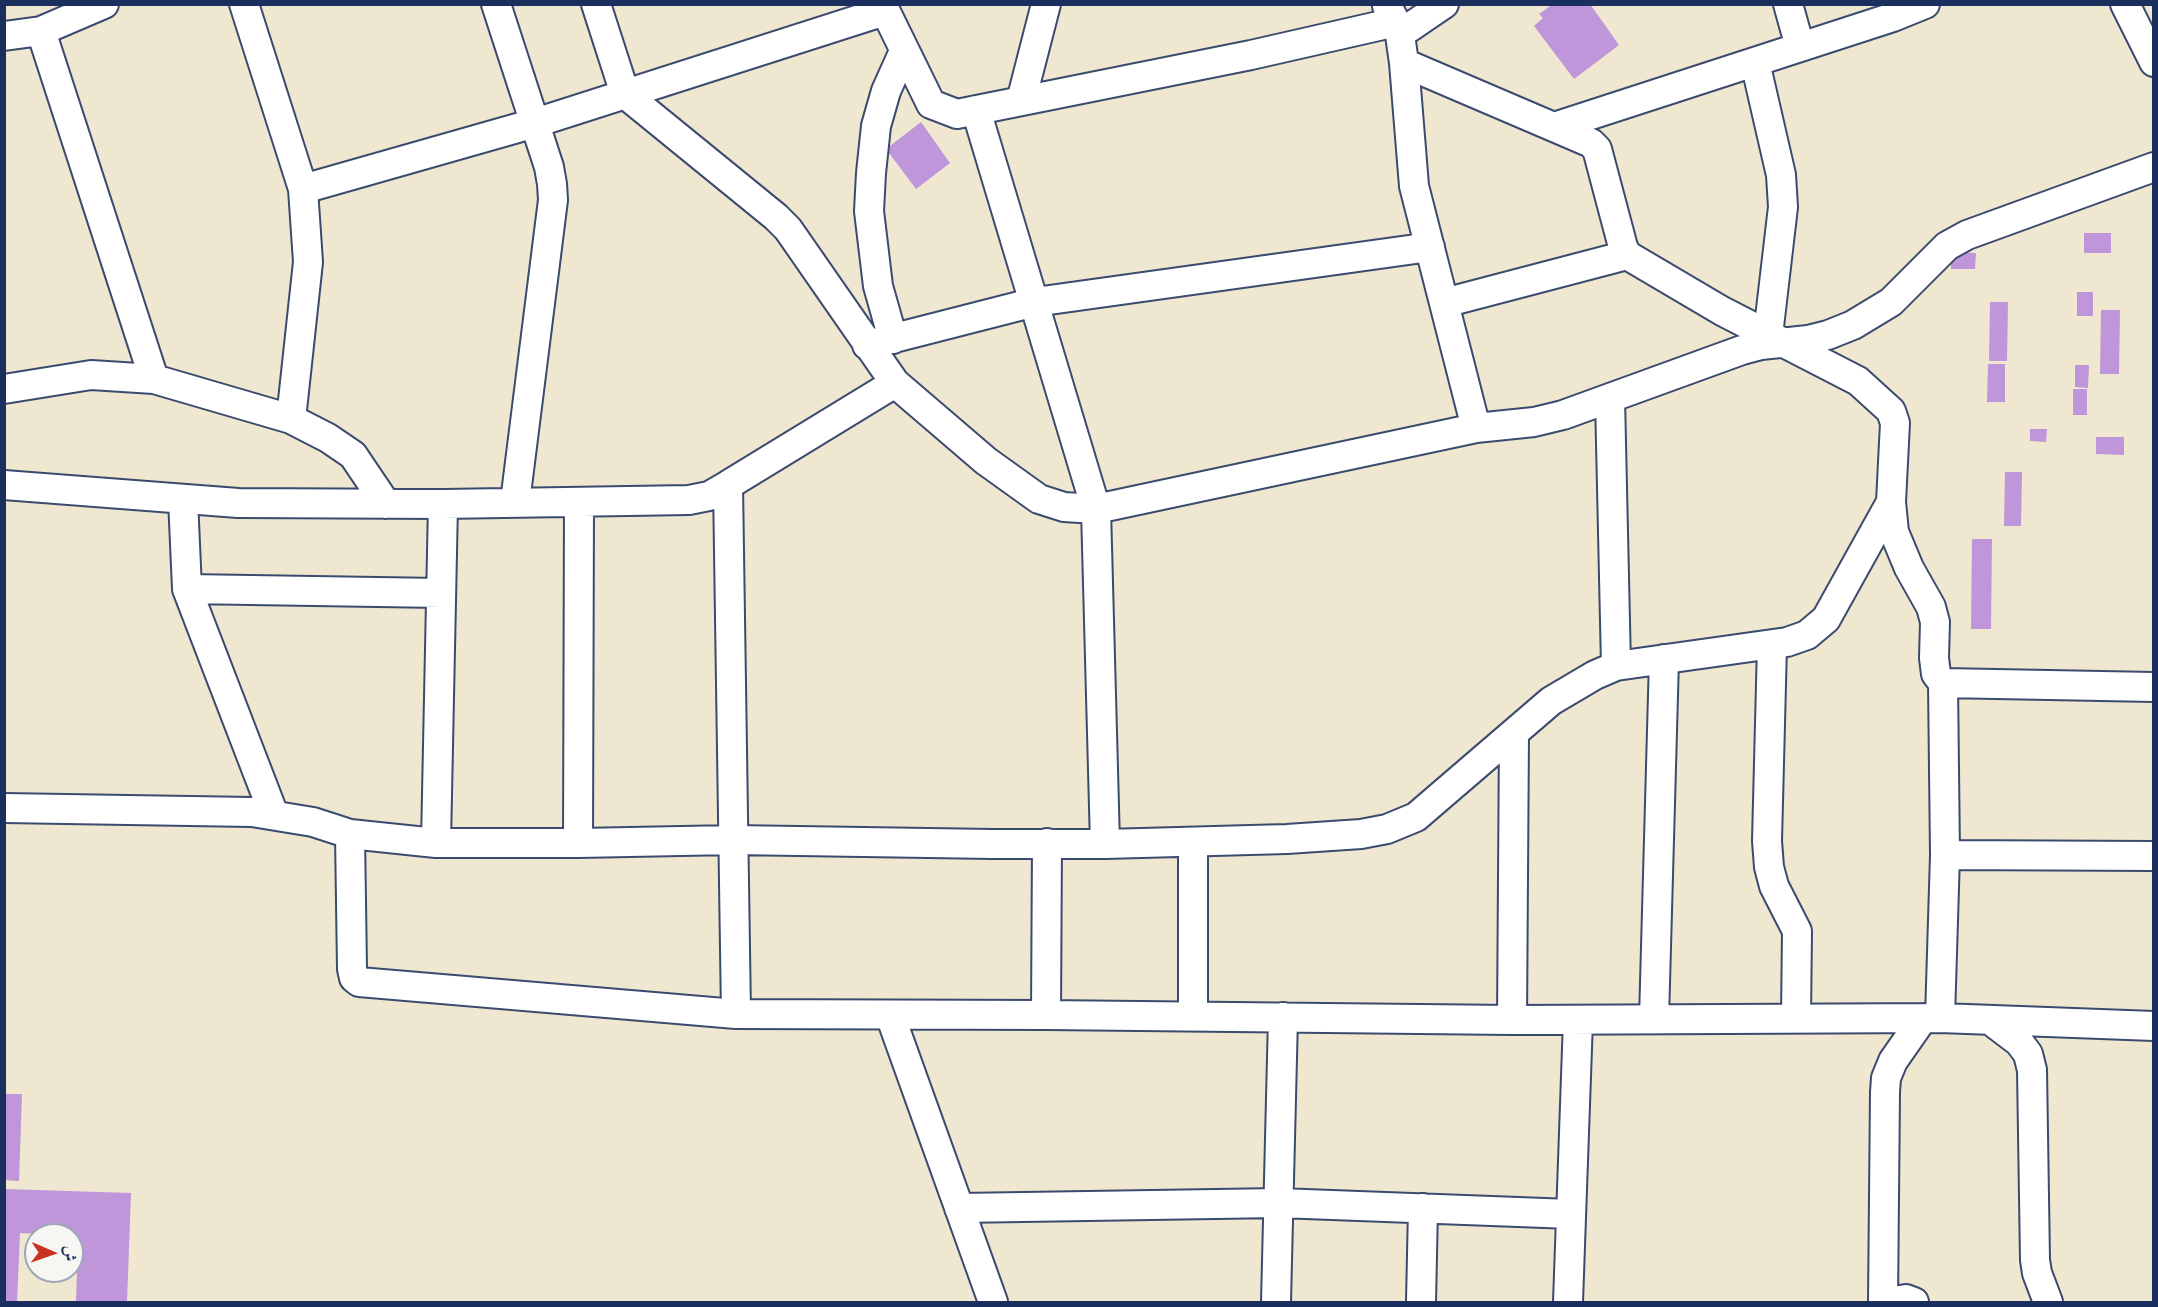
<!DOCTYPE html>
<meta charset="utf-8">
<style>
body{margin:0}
#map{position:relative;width:2158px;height:1307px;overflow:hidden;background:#efe7cf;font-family:"IM FELL French Canon",Amiri,serif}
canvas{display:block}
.frame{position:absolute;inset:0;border:6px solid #1b2f5e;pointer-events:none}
.north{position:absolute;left:24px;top:1223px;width:60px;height:60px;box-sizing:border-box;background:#f6f6f2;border:2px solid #9ea6b7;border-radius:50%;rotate:92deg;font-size:16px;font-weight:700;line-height:24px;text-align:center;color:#1b2f5e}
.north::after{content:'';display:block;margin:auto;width:21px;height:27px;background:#c8321e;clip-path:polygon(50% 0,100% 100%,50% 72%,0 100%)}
</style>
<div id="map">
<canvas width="2158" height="1307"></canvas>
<div class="frame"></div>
<div class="north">ش</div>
</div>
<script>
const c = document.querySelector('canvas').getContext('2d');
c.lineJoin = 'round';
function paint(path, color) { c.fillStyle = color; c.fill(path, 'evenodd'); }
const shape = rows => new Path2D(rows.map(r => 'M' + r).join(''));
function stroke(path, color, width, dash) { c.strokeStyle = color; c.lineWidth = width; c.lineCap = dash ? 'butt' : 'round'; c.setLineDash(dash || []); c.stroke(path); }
paint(shape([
 [1553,4,1590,4,1619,45,1574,79,1534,26,1543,18,1539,14],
 [921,122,950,163,916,189,886,149],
 [2084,233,2111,233,2111,253,2084,253],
 [1951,252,1976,253,1975,269,1951,269],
 [2077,292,2093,292,2093,316,2077,316],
 [1990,302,2008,302,2007,361,1989,361],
 [2101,310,2120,310,2119,374,2100,374],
 [1988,364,2005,364,2005,402,1987,402],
 [2075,365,2089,365,2088,388,2075,387],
 [2073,389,2087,389,2087,415,2073,415],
 [2030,429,2047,429,2046,442,2030,441],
 [2096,437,2124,437,2124,455,2096,454],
 [2005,472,2022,472,2021,526,2004,526],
 [1972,539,1992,539,1991,629,1971,629],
 [4,1094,22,1094,19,1181,4,1180],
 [4,1189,131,1193,127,1302,76,1302,78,1236,20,1233,17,1302,4,1302]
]), '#be96d9');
const minor = shape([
 [104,4,41,31,154,379],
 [244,4,303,189,308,262,291,419],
 [496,4,549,167,552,184,553,200,515,502],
 [596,4,625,94,776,217,788,229,895,383,986,461,1039,499,1064,507,1096,509,1476,428,1534,422,1563,415,1742,350,1761,345,1808,340,1828,335,1853,325,1891,302,1947,246,1967,235,2154,167],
 [882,4,931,104,957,114,1251,55,1396,22],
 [1788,4,1800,47],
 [2125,4,2154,62],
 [1387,6,1399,28,1404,63,1414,186,1476,428],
 [1400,34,1444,4],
 [4,36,41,31],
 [1755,62,1781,175,1783,207,1768,335],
 [1404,63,1591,143,1597,149,1623,247,1627,255,1722,311,1858,381,1891,411,1895,423,1891,502,1894,532,1909,568,1931,607,1935,622,1934,658,1936,674,1943,683,1945,855,1940,1018],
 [1021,101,1046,4],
 [976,110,1096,509,1105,844],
 [1554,127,1893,17,1925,4],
 [303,189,535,123,885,11],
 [1444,303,1627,255],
 [893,339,878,286,869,211,871,173,876,126,886,91,904,51],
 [867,345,1035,302,1430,247],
 [4,389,91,375,154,379,291,419,328,438,353,455,386,504],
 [1610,398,1616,666],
 [4,485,238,503,443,504,689,500,709,496,728,485,895,383],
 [728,485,736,1014],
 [183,499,187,589,441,593],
 [187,589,274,815],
 [1772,645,1767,841,1769,867,1774,886,1797,931,1796,1018],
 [1943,683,2154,687],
 [4,808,252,812,313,822,350,834,352,969,354,978,359,982,736,1014,1046,1015,1512,1020,1940,1018,2154,1026],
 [350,834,436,843,578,843,733,840,993,844,1105,844,1287,839,1361,834,1387,829,1416,817,1551,701,1595,675,1616,666,1787,642,1807,635,1826,619,1891,502],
 [436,843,443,504],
 [578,843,579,503],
 [1945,855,2154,856],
 [890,1015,993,1302],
 [1046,1015,1047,843],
 [1193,1016,1193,842],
 [1654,1019,1664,659],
 [1512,1020,1514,733],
 [1990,1020,2019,1042,2028,1054,2032,1070,2035,1260,2037,1273,2048,1302],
 [959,1208,1279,1203,1571,1214],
 [1276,1302,1283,1017],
 [1421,1302,1423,1208],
 [1568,1302,1578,1020],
 [1883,1302,1885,1092,1886,1078,1893,1061,1923,1018],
 [1887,1302,1906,1299,1914,1302]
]);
stroke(minor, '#3b4b6f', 32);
stroke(minor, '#fff', 28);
</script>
